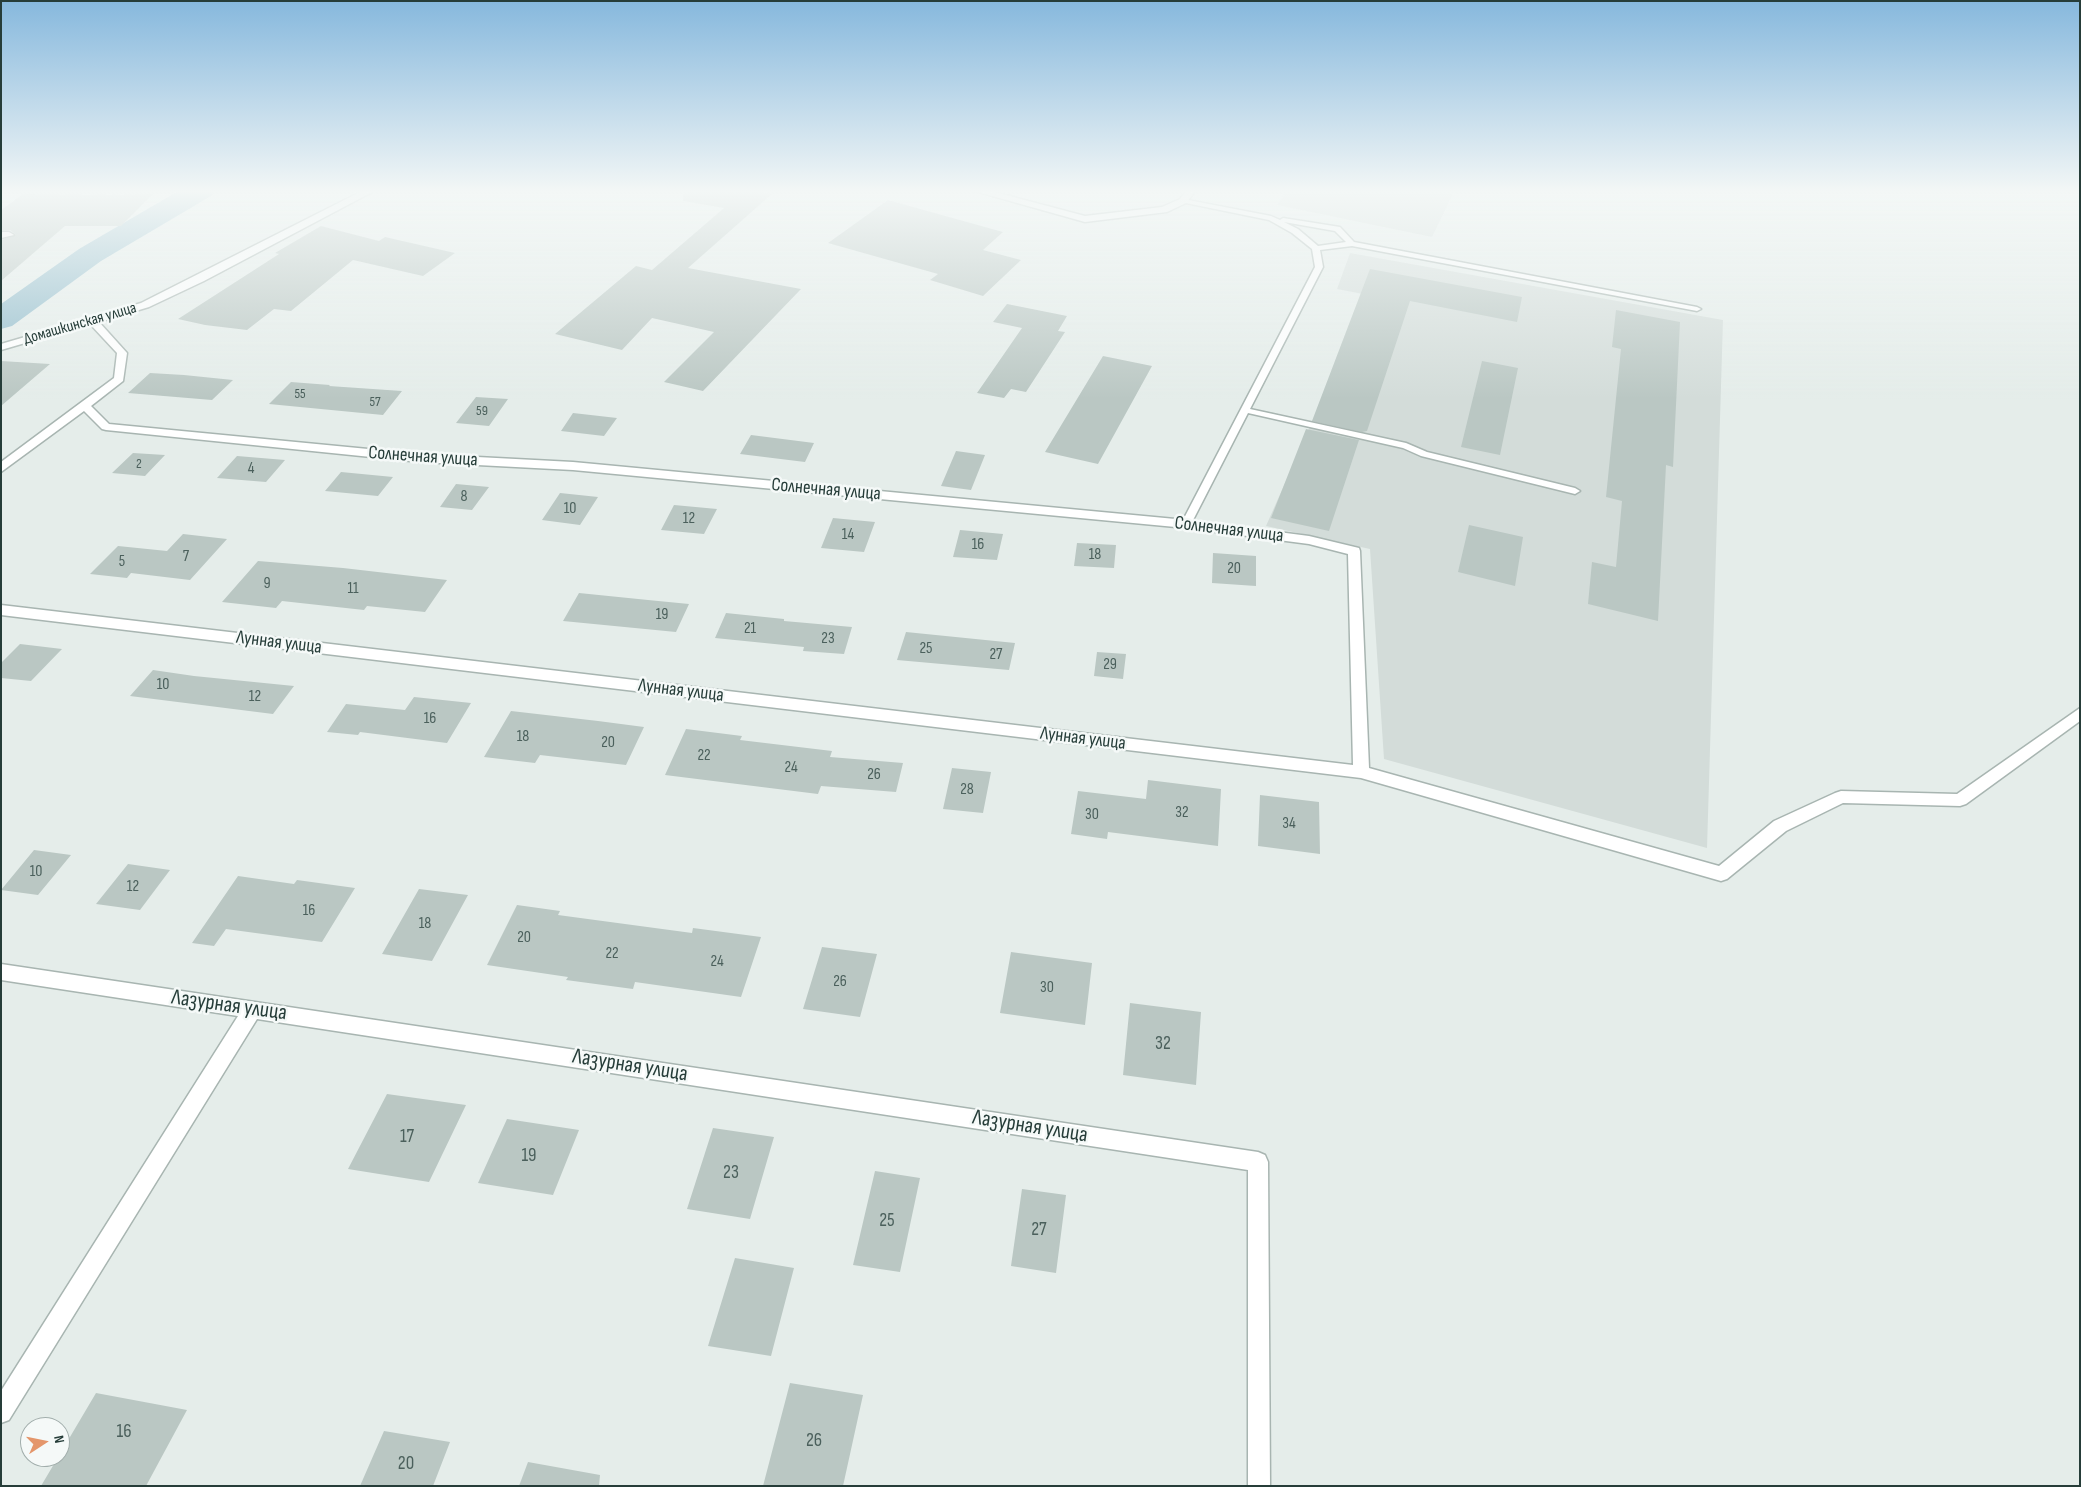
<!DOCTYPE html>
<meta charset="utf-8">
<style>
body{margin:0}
#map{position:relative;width:2081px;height:1487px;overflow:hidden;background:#e5edea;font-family:"Sofia Sans Condensed",sans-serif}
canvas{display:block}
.frame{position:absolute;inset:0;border:2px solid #263d39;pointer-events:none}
.north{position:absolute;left:20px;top:1417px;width:50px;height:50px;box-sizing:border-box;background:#f5f9f8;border:1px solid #a2aeac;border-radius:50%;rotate:79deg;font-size:14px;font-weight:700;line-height:20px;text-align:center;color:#263d39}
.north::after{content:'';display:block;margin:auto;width:18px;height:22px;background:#e4966b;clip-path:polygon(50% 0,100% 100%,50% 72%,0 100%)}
</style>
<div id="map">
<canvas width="2081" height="1487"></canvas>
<div class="frame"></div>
<div class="north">N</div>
</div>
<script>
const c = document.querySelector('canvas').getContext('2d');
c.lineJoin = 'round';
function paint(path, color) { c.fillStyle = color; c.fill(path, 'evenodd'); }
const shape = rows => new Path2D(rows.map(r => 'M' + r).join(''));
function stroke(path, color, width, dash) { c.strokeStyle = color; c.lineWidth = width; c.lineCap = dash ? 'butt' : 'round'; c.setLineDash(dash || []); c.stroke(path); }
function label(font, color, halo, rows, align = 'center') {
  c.font = font + ' "Sofia Sans Condensed",sans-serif'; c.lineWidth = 5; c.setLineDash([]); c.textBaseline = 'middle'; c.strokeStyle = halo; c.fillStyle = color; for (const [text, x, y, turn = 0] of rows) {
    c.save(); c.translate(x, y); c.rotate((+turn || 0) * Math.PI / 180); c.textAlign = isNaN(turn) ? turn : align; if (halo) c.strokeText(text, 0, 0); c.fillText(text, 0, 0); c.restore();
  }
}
paint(shape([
 [1287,190,1455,190,1432,237,1277,205],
 [1350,253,1723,320,1707,848,1384,759,1370,549,1266,526,1368,295,1337,289]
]), '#d3dcd9');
paint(shape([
 [180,190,215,190,211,196,101,261,12,326,1,329,1,304,79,249,180,190]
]), '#93bdcc');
paint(shape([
 [684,190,751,190,772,194,688,268,801,289,703,391,664,382,714,332,652,318,622,350,555,334,636,266,652,270,724,208,683,201],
 [23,194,110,195,153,194,121,226,65,226,1,281,1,240,16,235,10,230,1,230,1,210],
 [888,200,1003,232,983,250,1021,260,983,296,930,280,938,274,828,243],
 [321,226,379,241,385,237,455,253,423,276,353,260,291,311,274,309,247,330,205,325,178,319,279,254,275,253],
 [1370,269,1522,297,1517,322,1410,301,1367,431,1362,432,1312,421],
 [1007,304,1067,316,1058,331,1065,332,1026,392,1011,389,1004,398,977,393,1022,328,993,322],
 [1616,310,1680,322,1673,467,1666,465,1658,621,1588,604,1592,562,1616,567,1622,501,1606,497,1621,349,1612,347],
 [1103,356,1152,366,1098,464,1045,452],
 [1,361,50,364,1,406],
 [1482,361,1518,368,1500,455,1461,447],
 [150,373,184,375,233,380,212,400,128,393],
 [291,382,330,385,329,386,402,391,383,415,269,404],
 [476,397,508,399,489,426,456,423],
 [573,413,617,418,604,436,561,431],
 [1306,429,1359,440,1329,531,1271,518],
 [751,435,814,443,805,462,740,454],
 [956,451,985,455,971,490,941,486],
 [133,453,165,455,145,476,112,473],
 [237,456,285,460,266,482,217,478],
 [341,472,393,477,378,496,325,491],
 [456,484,489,487,472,510,440,507],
 [560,493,598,497,580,525,542,520],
 [674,505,717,509,704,534,661,530],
 [833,518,875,522,864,552,821,548],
 [1469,525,1523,537,1515,586,1458,572],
 [960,530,1003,534,997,560,953,557],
 [183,534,227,539,190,580,131,573,127,578,90,574,118,546,167,551],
 [1077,543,1116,545,1114,568,1074,566],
 [1213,553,1256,556,1256,586,1212,583],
 [258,561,343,568,447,580,425,612,367,606,364,610,282,601,276,608,222,602],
 [579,593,648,600,689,604,676,632,563,621],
 [726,613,784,619,784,621,852,627,844,654,803,651,804,647,715,638],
 [906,632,1015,643,1009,670,897,660],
 [20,644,62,649,31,681,1,678,1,663],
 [1097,652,1126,654,1123,679,1094,676],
 [153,670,194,676,294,686,273,714,130,696],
 [414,697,471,703,447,743,360,732,358,735,327,732,346,704,405,710],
 [511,711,598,721,644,727,626,765,540,755,535,763,484,757],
 [686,729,742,736,740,740,832,751,830,757,903,763,896,792,821,786,818,794,665,775],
 [952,768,991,772,983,813,943,809],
 [1148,780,1221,789,1218,846,1108,832,1107,839,1071,834,1078,791,1146,799],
 [1260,795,1319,802,1320,854,1258,846],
 [34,850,71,855,38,895,1,890],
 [128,864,170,870,140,910,96,904],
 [238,876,294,884,297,880,355,888,322,942,226,929,214,946,192,943],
 [419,889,468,895,432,961,382,954],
 [517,905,560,911,558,915,692,933,693,928,761,937,741,997,635,982,633,989,566,980,568,977,487,965],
 [822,947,877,954,860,1017,803,1009],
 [1011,952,1092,963,1085,1025,1000,1013],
 [1130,1003,1201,1012,1196,1085,1123,1075],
 [387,1094,466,1105,429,1182,348,1169],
 [507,1119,579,1130,553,1195,478,1183],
 [713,1128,774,1137,750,1219,687,1209],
 [875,1171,920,1178,900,1272,853,1265],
 [1022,1189,1066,1195,1056,1273,1011,1266],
 [735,1258,794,1268,771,1356,708,1346],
 [790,1383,863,1395,843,1486,763,1486],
 [96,1393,187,1410,146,1486,41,1486],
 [384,1431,450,1442,433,1486,360,1486],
 [528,1462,600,1475,599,1486,519,1486]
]), '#bac7c3');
const service = shape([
 [1183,199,1271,216,1280,220,1283,218,1340,227,1354,242,1697,307,1701,309,1697,311,1352,246,1320,250,1323,267,1250,409,1406,443,1427,452,1575,488,1580,491,1575,494,1421,456,1403,448,1248,413,1191,524,1186,527,1181,524,1315,267,1312,249,1292,233,1269,220,1181,202,1181,200,1183,199],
 [1284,222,1335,231,1346,242,1318,246,1298,229,1284,222]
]);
const minor = shape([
 [364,190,376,190,204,281,149,307,99,322,127,353,123,381,91,406,109,424,420,454,573,462,1186,520,1309,536,1359,548,1360,551,1369,768,1719,866,1774,821,1835,793,1841,791,1957,794,2080,708,2080,721,1966,804,1960,806,1843,803,1786,831,1727,879,1721,881,1361,778,1,615,1,605,1353,765,1348,554,1309,544,1186,528,573,470,420,462,106,430,102,429,84,411,1,472,1,462,114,378,117,353,90,324,1,350,1,344,141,303,364,190],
 [971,190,987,190,1085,216,1162,207,1180,199,1187,190,1196,190,1186,203,1167,212,1085,222,971,190],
 [1,232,9,232,14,235,1,238,1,232],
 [1,964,1258,1152,1265,1155,1268,1162,1270,1486,1248,1486,1248,1170,257,1019,9,1420,1,1423,1,1391,238,1016,1,980,1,964]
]);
stroke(service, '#a8b5b1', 3);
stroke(minor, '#a8b5b1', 3);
paint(service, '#fff');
paint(minor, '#fff');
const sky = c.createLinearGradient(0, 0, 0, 399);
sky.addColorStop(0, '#86b8dd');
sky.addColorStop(0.48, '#f3f7f6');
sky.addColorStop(1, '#f3f7f600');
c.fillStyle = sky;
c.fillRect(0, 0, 2081, 399);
label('14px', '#4b605c', null, [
 ["55",300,394],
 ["57",375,402],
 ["59",482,411],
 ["2",139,464]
]);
label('16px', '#263d39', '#f5f9f8', [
 ["Домашкинская улица",80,324,-16]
]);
label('16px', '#4b605c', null, [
 ["4",251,469],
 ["8",464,497],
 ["10",570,509],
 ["12",689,519],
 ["14",848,535],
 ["16",978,545],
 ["18",1095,555],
 ["7",186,557],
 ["5",122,562],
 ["20",1234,569],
 ["9",267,584],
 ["11",353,589],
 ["19",662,615],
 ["21",750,629],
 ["23",828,639],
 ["25",926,649],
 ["27",996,655],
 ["29",1110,665],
 ["10",163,685],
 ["12",255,697],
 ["16",430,719],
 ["18",523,737],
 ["20",608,743],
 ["22",704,756],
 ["24",791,768],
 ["26",874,775],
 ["28",967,790],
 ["32",1182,813],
 ["30",1092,815],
 ["34",1289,824],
 ["10",36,872],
 ["12",133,887],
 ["16",309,911],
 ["18",425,924],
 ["20",524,938],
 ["22",612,954],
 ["24",717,962],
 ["26",840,982],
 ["30",1047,988]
]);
label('19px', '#263d39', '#f5f9f8', [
 ["Солнечная улица",423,457,4],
 ["Солнечная улица",826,490,5],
 ["Солнечная улица",1229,530,7],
 ["Лунная улица",279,643,7],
 ["Лунная улица",681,691,7],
 ["Лунная улица",1083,739,7]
]);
label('19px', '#4b605c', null, [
 ["32",1163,1044],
 ["17",407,1137],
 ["19",529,1156],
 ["23",731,1173],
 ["25",887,1221],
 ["27",1039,1230],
 ["16",124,1432],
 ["26",814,1441],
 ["20",406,1464]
]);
label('22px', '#263d39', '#f5f9f8', [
 ["Лазурная улица",229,1006,8],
 ["Лазурная улица",630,1066,9],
 ["Лазурная улица",1030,1127,9]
]);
</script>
